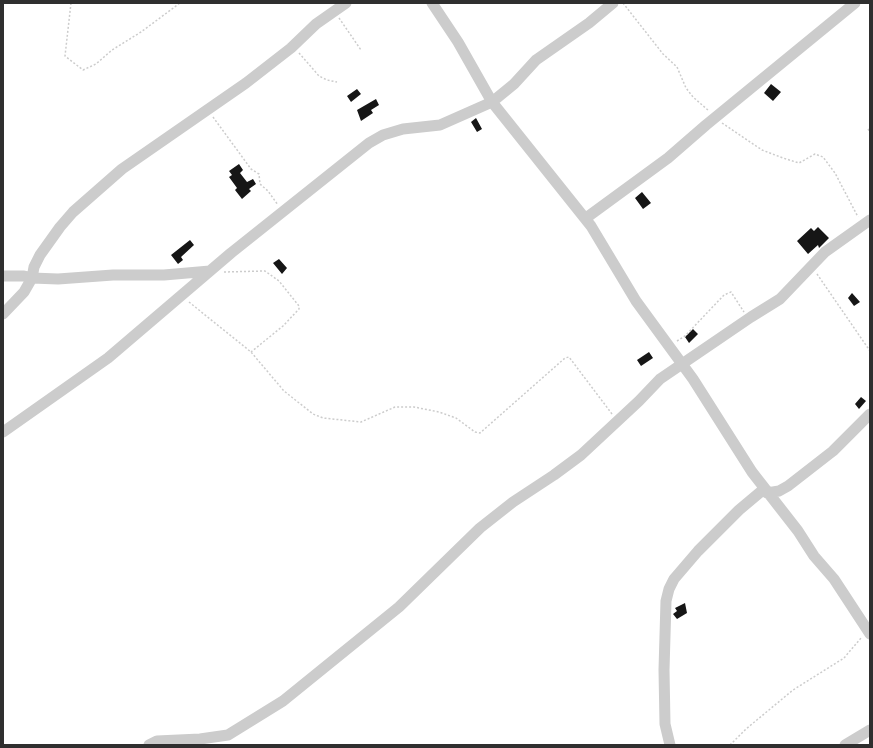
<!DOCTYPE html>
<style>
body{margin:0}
#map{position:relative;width:873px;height:748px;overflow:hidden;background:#fff;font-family:Roboto,sans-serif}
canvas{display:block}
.frame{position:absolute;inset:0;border:4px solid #2f2f2f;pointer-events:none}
</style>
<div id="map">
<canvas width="873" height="748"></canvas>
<div class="frame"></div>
</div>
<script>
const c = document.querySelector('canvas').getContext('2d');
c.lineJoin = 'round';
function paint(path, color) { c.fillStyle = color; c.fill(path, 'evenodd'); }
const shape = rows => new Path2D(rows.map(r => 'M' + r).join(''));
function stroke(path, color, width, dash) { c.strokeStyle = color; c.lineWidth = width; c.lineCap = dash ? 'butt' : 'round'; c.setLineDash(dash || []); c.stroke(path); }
paint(shape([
 [771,84,781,92,773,101,764,93],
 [357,89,361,94,351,102,347,96],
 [376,99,379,105,371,110,373,113,361,121,357,110],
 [476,118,482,129,477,132,471,122],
 [239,164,243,170,240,173,247,182,253,179,256,184,249,189,251,191,242,199,235,190,237,188,229,177,232,175,229,171],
 [642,192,651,203,643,209,635,198],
 [818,227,829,238,819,248,818,245,808,254,797,241,811,228,814,231],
 [190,240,194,245,181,257,183,260,178,264,171,255],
 [279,259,287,268,282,274,273,263],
 [852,293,860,302,854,306,848,298],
 [693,329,698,334,689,343,685,337],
 [649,352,653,358,641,366,637,360],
 [861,397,866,401,859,409,855,404],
 [685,603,687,613,677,619,673,614,677,611,675,608]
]), '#161616');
stroke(shape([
 [71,3,65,56,83,70,96,64,112,50,141,32,180,3],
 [623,3,663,54,677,67,686,88,693,97,709,111],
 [339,18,361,50],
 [299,53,319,76,327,80,337,82],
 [213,117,251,169,259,174,260,184,268,191,278,205],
 [722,123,762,150,783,158,799,163,815,154,823,157,835,173,858,217],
 [868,129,870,132],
 [224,272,265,271,279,281,299,306,299,309,283,326,251,352],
 [817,274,870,351],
 [189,302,251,352,284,391,313,414,323,418,361,422,395,407,414,407,439,412,456,418,475,432,480,433,565,358,569,357,612,414],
 [677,341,685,336,724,295,731,292,744,312],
 [730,745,746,729,793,690,844,658,861,638]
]), '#ccc', 1.5, [2, 2]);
stroke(shape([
 [432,3,458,42,492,102,591,226,636,301,693,379,752,472,798,531,814,556,834,579,870,634],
 [586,218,668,158,706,125,855,3],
 [3,276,24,276,32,278,58,279,113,275,164,275,210,271],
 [3,314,24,292,32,278,34,267,40,255,60,227,73,212,122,169,246,83,291,48,316,24,346,3],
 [3,432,108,358,231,253,369,143,383,135,403,129,440,125,492,102,514,84,536,60,589,23,613,3],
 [767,493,779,491,788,486,833,451,870,414],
 [149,745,157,741,200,739,228,735,283,701,399,607,480,528,513,502,554,475,581,455,639,401,660,379,751,317,780,299,825,252,870,220],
 [670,745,665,724,664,670,666,601,669,589,674,579,698,551,739,510,764,489],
 [845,745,870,730]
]), '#ccc', 11);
</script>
